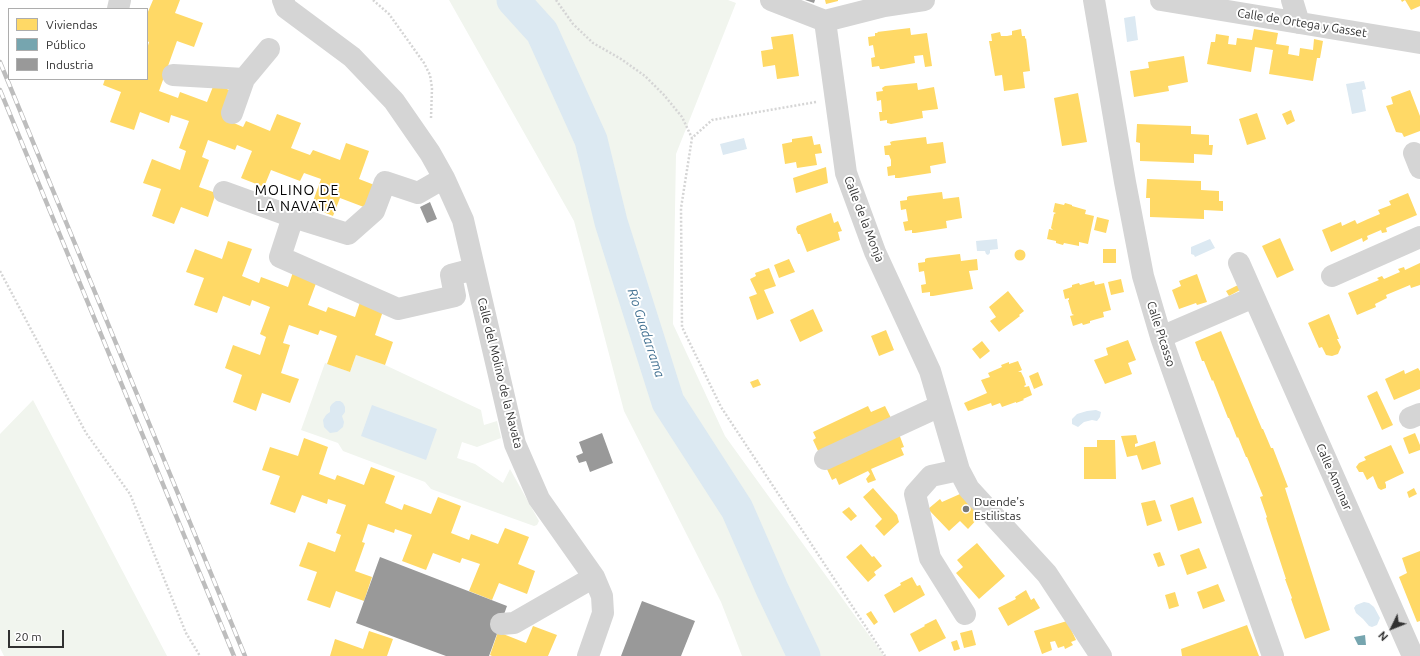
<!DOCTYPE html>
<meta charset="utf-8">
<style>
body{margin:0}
#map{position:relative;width:1420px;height:656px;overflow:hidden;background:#fff;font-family:Ubuntu,sans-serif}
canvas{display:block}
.legend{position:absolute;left:8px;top:8px;width:140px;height:72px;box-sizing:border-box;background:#fff;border:1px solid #adadad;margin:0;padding:5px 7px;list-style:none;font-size:12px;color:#313131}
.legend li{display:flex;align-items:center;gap:8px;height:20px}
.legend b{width:20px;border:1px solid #adadad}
.north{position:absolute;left:1372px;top:608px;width:40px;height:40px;-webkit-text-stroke:3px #fff;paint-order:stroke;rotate:227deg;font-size:11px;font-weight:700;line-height:16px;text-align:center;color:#313131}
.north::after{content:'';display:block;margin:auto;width:14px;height:18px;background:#313131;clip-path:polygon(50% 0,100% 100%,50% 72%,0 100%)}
.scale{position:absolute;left:8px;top:630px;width:56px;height:18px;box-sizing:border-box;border:2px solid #313131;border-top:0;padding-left:5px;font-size:12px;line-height:14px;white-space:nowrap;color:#313131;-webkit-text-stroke:3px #fff;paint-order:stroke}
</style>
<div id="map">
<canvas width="1420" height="656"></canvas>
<ul class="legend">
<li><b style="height:11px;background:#ffd966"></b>Viviendas</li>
<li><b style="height:11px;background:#76a5af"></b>Público</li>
<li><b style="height:11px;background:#999"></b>Industria</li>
</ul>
<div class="north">N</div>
<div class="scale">20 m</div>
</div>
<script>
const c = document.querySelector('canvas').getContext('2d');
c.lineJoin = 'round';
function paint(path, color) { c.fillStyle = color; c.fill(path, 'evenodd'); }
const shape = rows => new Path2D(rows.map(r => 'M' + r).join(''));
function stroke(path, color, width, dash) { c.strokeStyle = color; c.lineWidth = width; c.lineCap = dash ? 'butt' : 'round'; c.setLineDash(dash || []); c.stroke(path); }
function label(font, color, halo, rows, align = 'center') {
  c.font = font + ' Ubuntu,sans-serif'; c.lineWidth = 4; c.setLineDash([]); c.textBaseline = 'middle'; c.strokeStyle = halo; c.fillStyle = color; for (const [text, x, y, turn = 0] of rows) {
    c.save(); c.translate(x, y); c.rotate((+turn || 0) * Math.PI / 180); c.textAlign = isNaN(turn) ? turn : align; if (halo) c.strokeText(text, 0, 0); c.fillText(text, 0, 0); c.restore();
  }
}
paint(shape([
 [449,0,728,0,736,3,676,154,673,324,725,436,884,656,742,656,721,602,624,411,574,221],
 [356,355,385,365,481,410,484,425,497,421,501,438,477,447,462,442,457,458,475,464,503,483,510,469,539,521,537,525,534,526,431,489,425,482,343,451,338,443,301,430,325,363,350,372],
 [33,400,167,656,4,656,0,648,0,434]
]), '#f1f5ee');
paint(shape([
 [1135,16,1138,40,1127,42,1124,18],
 [1364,81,1366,89,1362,90,1366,111,1352,114,1346,84],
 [744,138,747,149,723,155,720,144],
 [997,239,998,249,990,250,990,253,988,255,986,254,985,251,977,251,976,241],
 [1210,239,1215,248,1195,257,1194,255,1191,254,1191,247],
 [340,401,343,403,345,407,345,412,342,416,344,422,343,427,337,432,330,433,324,427,323,420,326,415,330,412,330,407,332,404,336,401],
 [372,405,437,429,426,460,361,436],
 [1096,410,1101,412,1100,417,1097,421,1092,420,1084,422,1078,427,1072,424,1072,419,1077,414,1087,411],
 [1364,602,1369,603,1374,607,1380,618,1377,625,1372,627,1369,626,1363,619,1356,613,1354,608,1356,605]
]), '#dce9f2');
paint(shape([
 [153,0,180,0,175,13,203,23,194,47,177,41,159,91,178,98,180,92,207,102,214,84,237,93,227,120,243,127,246,121,270,131,277,114,301,123,291,148,310,155,313,150,340,160,346,143,369,151,359,179,377,186,369,209,340,198,333,216,311,207,321,179,304,173,300,181,271,170,264,187,241,178,252,151,237,145,235,150,208,140,202,157,209,160,199,187,216,193,208,217,181,207,174,224,152,216,161,189,143,183,152,159,180,170,186,151,179,148,189,121,171,115,169,123,140,112,134,130,110,122,121,92,103,85,105,79,147,79,147,49,149,42,147,41,147,14],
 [825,0,838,0,838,1,826,4],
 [1401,0,1420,0,1420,6,1411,10,1405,0,1402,2],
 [910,28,911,35,927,33,932,66,925,67,923,55,914,56,915,63,883,69,880,69,879,66,872,67,871,58,875,57,873,45,869,46,868,37,875,36,875,33,878,33,877,32],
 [1021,29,1022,36,1025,36,1025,39,1026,38,1030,71,1023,72,1025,88,1004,91,1002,75,995,76,989,41,992,41,991,34,1000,32,1001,36,1007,36,1012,35,1012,31],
 [1254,29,1278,33,1276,44,1289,46,1288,54,1299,56,1300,48,1313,50,1314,39,1323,41,1320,58,1317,58,1313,81,1269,74,1273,50,1255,47,1251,72,1207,64,1211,42,1215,42,1216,34,1229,36,1228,44,1236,45,1237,38,1252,40],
 [793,34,799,76,777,79,775,65,763,67,761,51,773,49,771,37],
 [1184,56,1188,82,1168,86,1169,91,1134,97,1130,71,1149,68,1148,62],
 [917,83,918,90,934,87,938,109,922,111,923,118,891,124,887,123,887,120,880,121,879,112,882,112,881,100,877,101,876,92,883,91,882,88,885,86],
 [1410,90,1420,116,1420,131,1404,137,1402,133,1396,132,1386,106,1393,104,1391,97],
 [1078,93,1087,142,1062,146,1054,98],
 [1291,110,1295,121,1287,125,1282,114],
 [1257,113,1266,139,1247,145,1239,119],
 [1137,124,1191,126,1191,134,1209,135,1209,145,1213,145,1212,155,1194,154,1194,163,1140,161,1140,143,1136,142],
 [812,136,814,145,820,144,822,153,815,154,817,165,797,168,796,162,785,164,782,144,792,142,792,139],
 [926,137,927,144,943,142,946,163,930,166,931,173,899,178,895,178,895,175,888,176,887,167,891,166,891,160,889,155,885,155,884,146,891,145,890,142,893,141],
 [826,167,828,183,796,193,793,178],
 [1147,179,1201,181,1201,190,1219,191,1219,201,1223,201,1223,211,1204,210,1204,219,1150,217,1150,198,1146,198],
 [942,192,943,199,959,197,962,218,946,221,947,228,915,233,912,233,912,230,905,231,903,222,908,221,906,209,901,210,900,201,907,200,907,197,909,196],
 [1408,193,1417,215,1386,228,1387,232,1382,233,1381,230,1367,236,1368,239,1363,242,1362,238,1331,252,1322,230,1341,222,1342,226,1355,220,1357,224,1368,219,1380,214,1378,210,1391,205,1389,201],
 [1055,203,1064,205,1065,203,1072,205,1072,206,1086,210,1085,214,1094,216,1088,244,1079,242,1079,246,1064,243,1063,245,1056,243,1056,241,1047,239,1049,229,1053,230,1051,228,1054,214,1056,213,1053,212],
 [831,213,834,223,838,221,842,231,838,232,840,240,807,252,800,234,798,234,796,229,797,226],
 [1097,217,1109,220,1106,233,1094,230],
 [1280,238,1294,270,1277,278,1262,246],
 [228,241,252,249,242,276,259,283,261,277,288,287,294,269,318,278,308,305,326,312,328,307,355,317,361,299,384,308,375,335,393,342,385,365,356,355,350,372,327,364,337,336,320,330,318,335,289,325,283,343,290,345,281,373,299,379,290,403,262,393,256,411,233,402,242,375,225,368,233,345,260,355,266,337,260,334,270,307,252,300,250,306,223,296,217,313,194,305,204,278,186,272,195,249,222,259],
 [1103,249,1116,249,1116,263,1103,263],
 '1014.5 255a5.5 5.5 0 1 1 11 0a5.5 5.5 0 1 1-11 0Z',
 [960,254,961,261,977,259,978,270,969,271,973,289,933,296,930,296,930,292,922,293,921,285,926,284,925,277,924,271,919,272,918,263,925,262,925,259,927,258],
 [789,259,795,272,779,278,774,265],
 [1420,263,1420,285,1411,288,1410,285,1386,295,1387,298,1375,304,1376,307,1357,315,1348,293,1379,280,1377,278,1382,276,1384,279,1400,272,1398,269,1404,267,1405,270],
 [769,268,776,286,764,290,774,313,757,320,749,297,757,294,750,279,756,276,755,273],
 [1197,274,1207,302,1197,305,1196,303,1179,309,1172,290,1181,286,1179,281],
 [1121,279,1124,292,1111,295,1108,282],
 [1094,281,1095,285,1104,283,1111,310,1103,312,1104,317,1090,321,1090,323,1083,325,1082,323,1073,326,1070,316,1074,315,1072,314,1068,300,1069,300,1069,298,1065,299,1063,290,1072,287,1072,285,1079,283,1080,285],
 [1240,284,1242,289,1229,296,1226,291],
 [1008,291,1024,311,1019,315,1020,316,999,332,990,321,996,317,989,307],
 [813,309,823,331,800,342,790,320],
 [1329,314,1339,339,1337,339,1341,347,1338,354,1332,356,1326,355,1322,347,1319,348,1308,323],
 [886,330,894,350,879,356,871,336],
 [1221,331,1262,429,1263,429,1271,448,1273,448,1288,487,1285,488,1330,630,1305,639,1291,599,1292,598,1285,579,1286,579,1266,518,1267,517,1260,497,1263,496,1247,457,1246,457,1238,437,1237,438,1229,418,1228,418,1213,380,1212,381,1204,361,1202,361,1195,342],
 [1128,340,1136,360,1128,363,1132,374,1105,384,1094,360,1108,355,1106,348],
 [982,341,990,351,980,359,972,349],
 [1018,361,1022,370,1018,372,1021,372,1024,378,1026,385,1024,386,1025,387,1029,386,1032,395,1023,399,1024,400,1016,403,1016,402,1002,407,1000,403,992,406,991,403,968,411,964,403,987,393,981,380,990,377,988,373,1002,367,1001,365,1009,362,1009,364],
 [1418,368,1420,371,1420,389,1394,400,1385,379,1404,370,1405,374],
 [1038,372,1043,385,1034,389,1029,376],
 [758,379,761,385,753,388,750,382],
 [1377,391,1393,425,1382,430,1367,396],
 [868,406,871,412,885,406,891,418,819,453,813,440,816,438,813,432],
 [1415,433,1420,445,1420,450,1409,454,1403,438],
 [899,434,904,447,901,448,904,455,871,469,876,480,868,483,866,479,870,474,868,471,839,485,836,478,832,480,826,467],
 [1136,435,1138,443,1135,444,1135,447,1155,441,1161,464,1142,470,1137,455,1127,457,1121,436],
 [304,438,328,447,319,474,335,480,337,475,364,485,371,467,395,476,385,503,402,510,404,504,431,514,438,497,461,506,451,533,469,540,471,534,498,544,505,528,529,537,518,564,535,571,527,594,499,583,492,600,469,591,480,564,462,558,460,563,433,553,426,570,402,561,412,535,395,529,394,533,368,524,362,542,365,543,355,571,372,577,364,601,336,591,330,608,307,600,317,572,299,566,308,542,335,552,341,535,336,533,346,505,328,499,327,504,302,495,295,513,270,504,280,476,262,470,270,447,298,456],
 [1097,440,1115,440,1116,479,1084,479,1084,447,1097,447],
 [1391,445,1404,473,1385,482,1386,485,1386,488,1381,490,1378,488,1373,476,1367,480,1363,472,1359,472,1356,467,1359,463,1366,460,1364,457],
 [873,488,897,515,899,522,884,536,875,526,882,519,863,497],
 [1414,488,1417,494,1409,498,1407,492],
 [960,494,980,516,968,529,960,521,949,531,928,509,940,499,942,502],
 [1193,497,1202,523,1178,531,1170,505],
 [1155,500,1162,521,1147,526,1141,503],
 [849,507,857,516,851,521,842,512],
 [977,543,1005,576,979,599,956,573,963,567,957,560],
 [861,544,872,557,874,556,882,566,874,572,876,575,868,582,846,557],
 [1199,548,1207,568,1187,575,1180,555],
 [1420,551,1420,621,1417,622,1399,577,1407,573,1402,558],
 [1160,552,1165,565,1158,567,1153,554],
 [912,577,917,586,920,585,925,595,894,613,884,595,901,585,900,583],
 [1218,584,1225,601,1203,609,1197,592],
 [1026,590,1031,600,1034,598,1040,608,1008,626,998,608,1016,599,1015,597],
 [1175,592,1179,606,1169,609,1165,595],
 [871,611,878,622,874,625,866,614],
 [936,619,946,638,919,652,910,634,925,626,924,625],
 [1067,621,1076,640,1071,642,1073,645,1065,649,1064,646,1058,648,1055,641,1050,642,1052,650,1042,654,1034,631],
 [1247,625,1259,656,1182,656,1181,649],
 [533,626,557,635,548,656,492,656,490,655,498,632,526,643],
 [972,630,976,645,964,648,960,633],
 [369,631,393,639,387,656,330,656,335,639,363,649],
 [957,640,960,649,954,651,951,642]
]), '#ffd966');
paint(shape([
 [1365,635,1366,645,1358,645,1354,637]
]), '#76a5af');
paint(shape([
 [805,0,815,0,814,3],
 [430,202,437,219,427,223,420,207],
 [602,433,613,463,590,472,586,461,579,463,576,456,583,453,579,442],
 [380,557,507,606,489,656,446,656,356,623],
 [642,601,695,621,681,656,621,656]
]), '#999');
stroke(shape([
 [513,0,542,32,591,140,611,222,668,402,737,509,772,589,804,656]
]), '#dce9f2', 33);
stroke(shape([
 [373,0,389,14,424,63,430,75,432,88,431,118],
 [556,0,573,24,593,43,621,59,645,76,664,95,682,117,692,138],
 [816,102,712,120,692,138,681,208,682,327,721,407,885,656],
 [0,271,86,433,130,494,186,633,200,656]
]), '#d5d5d5', 2.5, [2, 2]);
stroke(shape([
 [283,0,286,8,352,57,394,101,430,153,444,178,463,220,515,444,539,499,594,577,602,596,603,613,588,656],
 [771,0,825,21,884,6,924,0],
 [1094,0,1125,182,1143,276,1161,337,1273,656],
 [1161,0,1420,43],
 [1292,0,1299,23],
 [118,9,120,0],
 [825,21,846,173,875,252,930,371,959,470,969,489,1047,574,1101,656],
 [173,75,244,79],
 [232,113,244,79,269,49],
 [1414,153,1420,168],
 [224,192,293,217,348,234,374,211,385,182,418,193,444,178],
 [293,217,280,257,398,309,455,296,451,275,474,269],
 [1239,263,1254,297],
 [1332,276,1420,237],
 [1161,337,1254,297,1413,656],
 [1410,418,1420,414],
 [825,459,940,406],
 [959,470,931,476,915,494,930,558,965,614],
 [501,624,514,623,594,577]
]), '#d5d5d5', 22);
const rail = shape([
 [0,62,245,656],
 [0,90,234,656]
]);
stroke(rail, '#bdbdbd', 4.5);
stroke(rail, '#fff', 3, [9]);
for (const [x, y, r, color] of [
 [966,509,4,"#797979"]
]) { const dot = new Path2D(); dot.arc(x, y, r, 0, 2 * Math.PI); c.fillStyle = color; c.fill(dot); stroke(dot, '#fff', 1.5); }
label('12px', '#313131', '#fff', [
 ["Calle de Ortega y Gasset",1302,23,9],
 ["Calle de la Monja",864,219,69],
 ["Calle Picasso",1161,334,72],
 ["Calle del Molino de la Navata",500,373,76],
 ["Calle Amunar",1334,477,66]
]);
label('12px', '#313131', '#fff', [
 ["Duende's",974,502],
 ["Estilistas",974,516]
], 'left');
label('italic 13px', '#417091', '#fff', [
 ["Río Guadarrama",646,333,72]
]);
c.letterSpacing = '1px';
label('14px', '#000', '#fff', [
 ["MOLINO DE",297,190],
 ["LA NAVATA",297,206]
]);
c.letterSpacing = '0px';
</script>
